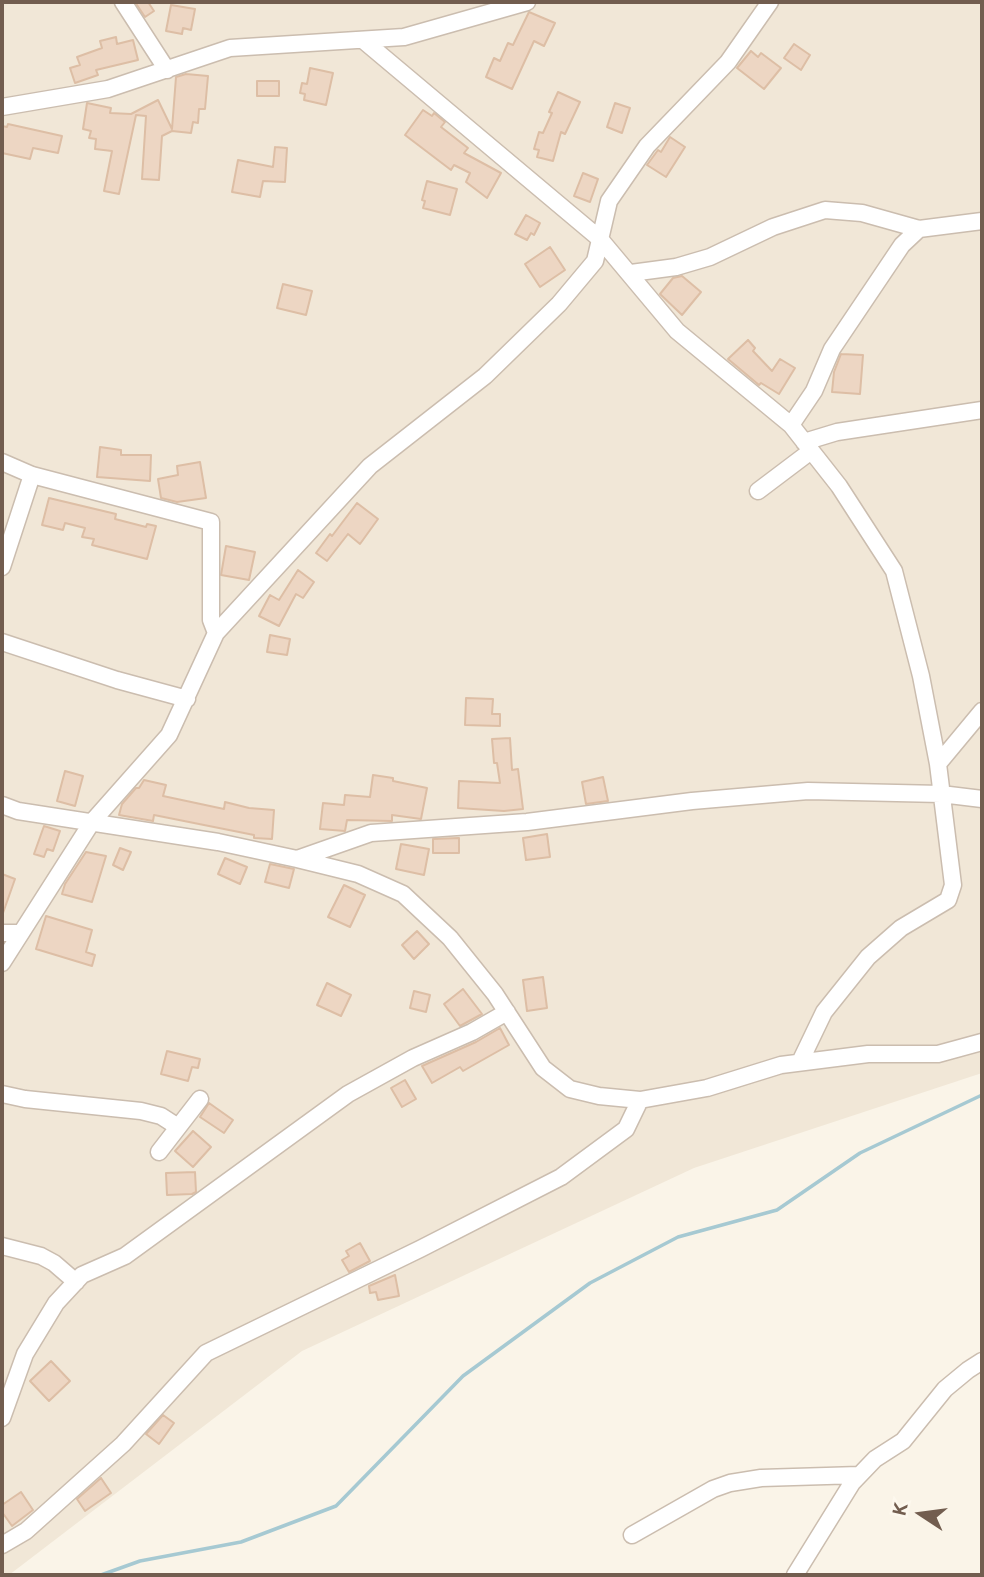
<!DOCTYPE html>
<style>
body{margin:0}
#map{position:relative;width:984px;height:1577px;overflow:hidden;background:#faf4e8;font-family:Figtree,sans-serif}
canvas{display:block}
.frame{position:absolute;inset:0;border:4px solid #725d4f;pointer-events:none}
.north{position:absolute;left:886px;top:1479px;width:70px;height:70px;-webkit-text-stroke:5px #fdf8ee;paint-order:stroke;rotate:283deg;font-size:19px;font-weight:700;line-height:28px;text-align:center;color:#725d4f}
.north::after{content:'';display:block;margin:auto;width:24px;height:32px;background:#725d4f;clip-path:polygon(50% 0,100% 100%,50% 72%,0 100%)}
</style>
<div id="map">
<canvas width="984" height="1577"></canvas>
<div class="frame"></div>
<div class="north">K</div>
</div>
<script>
const c = document.querySelector('canvas').getContext('2d');
c.lineJoin = 'round';
function paint(path, color) { c.fillStyle = color; c.fill(path, 'evenodd'); }
const shape = rows => new Path2D(rows.map(r => 'M' + r).join(''));
function stroke(path, color, width, dash) { c.strokeStyle = color; c.lineWidth = width; c.lineCap = dash ? 'butt' : 'round'; c.setLineDash(dash || []); c.stroke(path); }
paint(shape([
 [2,2,982,2,982,1073,694,1168,302,1351,9,1575,2,1575]
]), '#f1e7d7');
stroke(shape([
 [101,1575,140,1561,241,1542,336,1506,463,1376,590,1283,678,1237,777,1210,860,1153,982,1095]
]), '#a6c9d2', 3.5);
const building = shape([
 [135,2,148,2,154,11,145,17,135,2],
 [171,5,195,9,191,30,183,28,182,34,166,31,171,5],
 [529,12,555,23,544,46,534,41,512,89,486,77,494,58,500,61,508,43,513,45,529,12],
 [116,37,117,44,133,40,138,60,96,70,98,75,75,83,70,68,80,65,77,57,102,48,100,41,116,37],
 [794,44,810,55,801,70,784,58,794,44],
 [751,51,758,57,761,53,781,68,764,89,737,68,751,51],
 [310,68,333,73,326,105,304,100,305,94,300,93,302,83,307,84,310,68],
 [186,74,208,76,205,109,199,109,198,123,193,122,191,133,172,131,162,136,159,180,142,179,146,116,136,115,119,194,104,191,112,151,95,149,96,139,89,138,91,131,83,129,87,103,111,108,110,113,131,114,158,100,172,129,176,77,186,74],
 [257,81,279,81,279,96,257,96,257,81],
 [558,92,580,102,565,134,561,132,553,161,537,157,539,150,534,149,539,132,543,133,552,113,549,112,558,92],
 [615,103,630,108,622,133,607,127,615,103],
 [423,110,432,116,434,113,445,122,441,127,468,148,464,153,501,173,487,198,466,182,470,173,454,165,451,170,405,135,423,110],
 [8,124,62,136,58,153,33,148,30,159,2,153,2,126,7,127,8,124],
 [670,137,685,147,666,177,647,165,658,150,661,152,670,137],
 [275,147,287,148,285,182,263,181,260,197,232,192,238,160,273,167,275,147],
 [583,173,598,179,590,202,574,196,583,173],
 [427,181,457,189,450,215,423,208,425,201,422,200,427,181],
 [526,215,540,223,534,235,531,233,527,240,515,234,526,215],
 [550,247,565,270,540,287,525,264,550,247],
 [682,276,701,292,682,315,660,294,673,278,682,276],
 [283,284,312,291,306,315,277,308,283,284],
 [748,340,755,348,753,351,772,371,780,359,795,368,779,394,761,383,759,385,728,359,748,340],
 [841,354,863,355,860,394,832,392,834,372,841,354],
 [100,447,121,450,121,455,151,455,150,481,97,477,100,447],
 [200,462,206,498,177,502,161,498,158,479,178,475,177,466,200,462],
 [49,498,116,514,115,519,146,527,147,524,156,526,147,559,92,545,94,539,82,537,85,528,65,523,63,530,42,525,49,498],
 [357,503,378,519,360,544,348,534,327,561,316,553,330,534,332,536,357,503],
 [226,546,255,552,249,580,221,575,226,546],
 [298,570,314,582,303,598,296,594,279,626,259,616,270,595,279,600,298,570],
 [270,635,290,639,287,655,267,652,270,635],
 [466,698,493,699,492,714,500,714,500,726,465,725,466,698],
 [510,738,512,770,518,769,523,809,504,811,458,808,459,781,500,783,497,763,494,763,492,739,510,738],
 [65,771,83,776,75,806,57,801,65,771],
 [373,775,393,778,393,781,427,788,421,819,392,815,392,821,347,820,345,831,320,829,323,803,344,805,345,795,370,797,373,775],
 [603,777,608,801,586,804,582,782,603,777],
 [144,780,166,785,163,796,224,809,225,802,249,808,274,810,272,839,254,838,254,835,154,815,153,821,119,815,122,804,136,788,139,788,144,780],
 [44,826,60,831,53,851,47,849,44,857,34,854,44,826],
 [547,834,550,857,526,860,523,838,547,834],
 [459,838,459,853,433,853,433,839,459,838],
 [401,844,429,849,424,875,396,869,401,844],
 [120,848,131,852,123,870,113,865,120,848],
 [86,852,106,856,92,902,62,894,65,884,86,852],
 [225,858,247,867,240,884,218,874,225,858],
 [270,864,294,869,289,888,265,882,270,864],
 [2,874,15,879,3,913,2,912,2,874],
 [344,885,365,895,350,927,328,917,344,885],
 [46,916,92,930,86,952,95,955,92,966,36,949,46,916],
 [417,931,429,944,414,959,402,945,417,931],
 [543,977,547,1008,527,1011,523,980,543,977],
 [327,983,351,995,341,1016,317,1005,327,983],
 [463,989,482,1014,460,1026,444,1004,463,989],
 [414,991,430,995,426,1012,410,1008,414,991],
 [500,1028,509,1045,463,1071,460,1067,432,1083,422,1066,476,1042,500,1028],
 [167,1051,200,1059,198,1068,192,1067,188,1081,161,1074,167,1051],
 [405,1080,416,1099,402,1107,391,1088,405,1080],
 [209,1103,233,1120,224,1133,200,1117,209,1103],
 [193,1131,211,1147,193,1167,175,1151,193,1131],
 [195,1172,196,1192,192,1194,167,1195,166,1173,195,1172],
 [360,1243,370,1261,349,1272,342,1260,349,1256,346,1251,360,1243],
 [395,1275,399,1296,378,1300,376,1292,370,1293,369,1286,395,1275],
 [51,1361,70,1381,49,1401,30,1381,51,1361],
 [163,1415,174,1423,159,1444,146,1434,163,1415],
 [101,1478,111,1493,85,1511,77,1499,101,1478],
 [21,1492,33,1510,12,1526,2,1512,2,1505,21,1492]
]);
paint(building, '#edd6c3');
stroke(building, '#ddbea5', 2);
const minor = shape([
 [123,2,167,70],
 [363,40,600,239,677,331,791,425,839,486,894,571,921,676,938,764,953,885,948,900,901,928,868,957,824,1012,800,1062],
 [2,107,108,89,230,48,404,37,527,2],
 [631,273,676,267,710,257,773,227,825,210,862,213,919,229,982,221],
 [791,425,814,391,832,349,902,245,919,229],
 [804,442,837,432,982,410],
 [2,462,32,475,211,522,211,620,216,633],
 [758,491,811,451],
 [2,567,32,475],
 [2,642,117,680,187,699],
 [938,764,982,711],
 [2,805,18,811,218,842,297,859,358,874,403,894,450,938,495,994,543,1068,570,1089,599,1096,640,1100,707,1088,781,1065,868,1054,938,1054,982,1042],
 [297,859,371,833,527,822,692,801,808,791,941,794,982,799],
 [2,933,19,933],
 [2,963,92,822,169,735,216,633,370,466,485,376,559,304,595,261,609,201,647,146,728,62,770,2],
 [2,1094,25,1099,141,1111,161,1116,178,1127],
 [159,1152,200,1099],
 [2,1246,41,1256,54,1263,76,1282],
 [2,1418,25,1354,56,1303,82,1275,125,1256,348,1094,413,1058,472,1032,507,1012],
 [632,1535,713,1489,730,1483,761,1478,859,1475],
 [2,1545,26,1531,123,1444,206,1353,420,1249,561,1177,626,1129,640,1100],
 [795,1575,852,1483,875,1459,903,1441,945,1389,968,1370,982,1361]
]);
stroke(minor, '#cbbdaf', 19);
stroke(minor, '#fff', 16);
</script>
